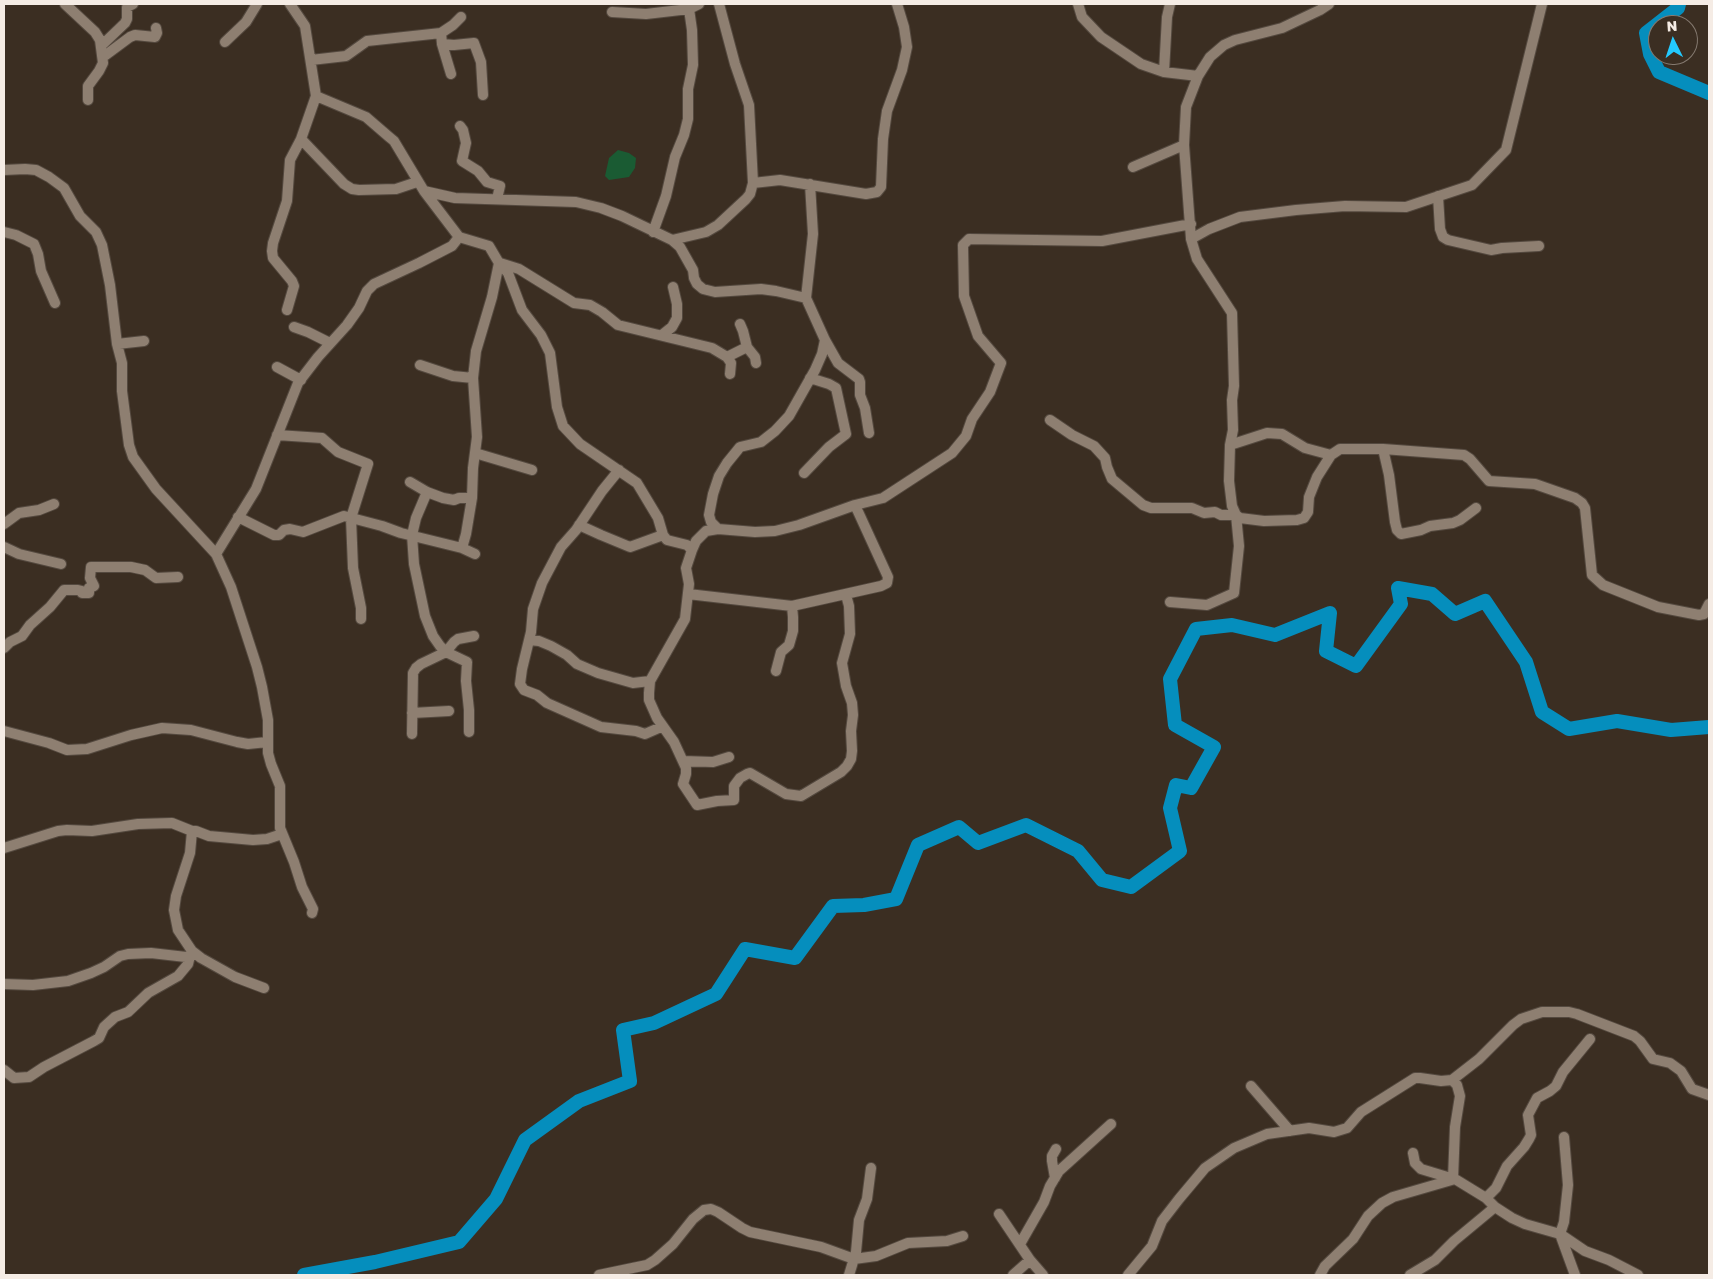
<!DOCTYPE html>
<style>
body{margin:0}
#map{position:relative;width:1713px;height:1279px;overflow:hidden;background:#3b2e22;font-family:"Golos Text",sans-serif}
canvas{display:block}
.frame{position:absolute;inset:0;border:5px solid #f5ece5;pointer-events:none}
.north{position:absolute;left:1648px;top:15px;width:50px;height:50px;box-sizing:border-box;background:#3b2e22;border:1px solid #857a70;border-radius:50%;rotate:356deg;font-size:14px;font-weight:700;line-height:20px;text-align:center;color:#f5ece5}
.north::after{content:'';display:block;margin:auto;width:18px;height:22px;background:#23c9fe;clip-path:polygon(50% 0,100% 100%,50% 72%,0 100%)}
</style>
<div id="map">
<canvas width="1713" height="1279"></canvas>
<div class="frame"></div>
<div class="north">N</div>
</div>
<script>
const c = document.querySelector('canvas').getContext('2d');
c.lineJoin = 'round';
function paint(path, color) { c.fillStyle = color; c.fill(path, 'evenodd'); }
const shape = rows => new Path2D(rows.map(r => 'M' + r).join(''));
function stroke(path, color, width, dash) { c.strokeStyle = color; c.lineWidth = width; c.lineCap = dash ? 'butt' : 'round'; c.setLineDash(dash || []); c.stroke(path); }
paint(shape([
 [618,150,629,153,636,158,635,168,629,177,609,180,605,176,609,158]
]), '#1a5b33');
stroke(shape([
 [1679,4,1678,8,1646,33,1650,54,1659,72,1709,93],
 [304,1275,375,1262,459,1242,496,1199,525,1140,579,1101,630,1081,623,1030,654,1023,716,994,745,949,795,958,833,906,864,905,896,899,918,845,959,827,978,843,1026,825,1078,851,1102,880,1131,887,1180,851,1170,808,1176,785,1191,788,1214,747,1175,725,1170,679,1196,629,1232,625,1275,635,1330,613,1326,651,1356,666,1401,604,1398,588,1432,594,1455,614,1485,601,1526,662,1542,712,1569,729,1617,721,1671,730,1709,727]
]), '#058ebd', 14);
const street = shape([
 [65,4,95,32,100,40,103,63,99,71,88,86,88,100],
 [290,4,305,26,316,96,366,117,388,136,394,141,424,191,455,198,576,202,601,208,622,216,672,240,706,232,718,225,746,199,750,194,753,183,749,105,735,64,719,4],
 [1078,4,1082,17,1101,37,1141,64,1164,72,1198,76],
 [1329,4,1320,10,1282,28,1235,40,1224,45,1210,57,1198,76,1186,107,1184,145,1191,239,1209,229,1240,217,1296,210,1345,206,1406,207,1472,185,1506,150,1542,4],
 [612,12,646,14,689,9,699,4],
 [441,33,453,25,461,17],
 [225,42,246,22,257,4],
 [442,44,451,74],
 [101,46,125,23,127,19,127,7,133,4],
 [103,57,130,37,135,35,155,37,157,33,156,28],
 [311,60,346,56,367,41,441,33,442,44,454,45,474,43,481,62,483,95],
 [1164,72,1167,17,1170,4],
 [316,96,301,139,344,184,352,189,359,190,396,189,417,182],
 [460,126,463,130,466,143,462,161,478,171,487,182,500,186,497,199],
 [1133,167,1184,145],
 [4,170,25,169,36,170,49,177,64,188,80,216,96,232,102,245,110,285,117,344,122,363,122,391,129,445,133,457,156,489,216,554,231,587,257,667,262,687,268,720,268,753,271,764,280,786,280,828,294,862,302,887,313,909,312,913],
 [753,183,780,180,866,194,877,192,881,187,883,139,887,111,902,70,907,47,904,27,897,4],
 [1438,196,1440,229,1443,237,1448,240,1491,250,1502,248,1539,246],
 [4,232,16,235,34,244,38,254,41,271,55,303],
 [653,232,666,196,675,157,684,135,688,119,688,89,693,65,692,30,689,9],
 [1191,239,1197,259,1232,313,1234,386,1232,400,1233,430,1230,445,1229,481,1232,506,1236,515,1240,518,1264,521,1297,520,1304,518,1308,512,1309,497,1317,477,1331,455,1340,449,1383,449,1464,455,1470,459,1489,481,1535,484,1575,498,1582,503,1585,508,1592,575,1603,585,1658,607,1699,615,1704,614,1709,604],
 [672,240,680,247,693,270,694,278,697,284,703,289,715,292,761,289,776,291,806,298,825,340,838,363,859,379,860,382,860,395,865,408,869,433],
 [499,263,508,273,522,310,541,335,550,353,557,407,563,426,580,444,637,483,658,518,663,535,667,540,687,545,692,550],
 [500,263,519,269,574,303,590,305,602,312,618,325,712,348,727,357,731,363,730,374],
 [806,298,813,234,810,184],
 [287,310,294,286,292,281,273,258,272,251,273,243,287,201,290,160,301,139],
 [740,324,743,331,747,347],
 [294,327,308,332,330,343],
 [662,335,672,327,677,318,677,304,673,287],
 [825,340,822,354,815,370,789,416,775,431,761,442,740,447,727,463,719,476,713,494,709,515,711,522,718,529,755,532,775,531,799,525,855,505,883,498,952,453,966,436,972,419,990,392,1001,363,978,336,964,296,963,245,969,239,1102,241,1191,224],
 [117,344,144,341],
 [727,357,747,347,755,357,756,363],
 [420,365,453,376,473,378],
 [277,367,301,380],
 [1050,420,1072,435,1094,446,1105,458,1107,467,1112,479,1143,505,1151,508,1192,508,1204,513,1215,512,1221,515,1236,515,1239,546,1234,593,1207,605,1170,602],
 [277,435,322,438,338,452,368,464,351,518,353,568,361,608,361,619],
 [1230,445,1267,433,1282,434,1305,448,1331,455],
 [1383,449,1389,475,1395,522,1397,530,1401,534,1421,530,1430,526,1453,523,1460,520,1476,508],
 [475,453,532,470],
 [619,470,602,491,576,530,561,547,542,583,533,609,531,632,522,669,520,684,524,690,537,695,547,703,601,727,636,731,645,734,661,727],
 [804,473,829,447,846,434,836,388,829,384,810,378],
 [410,482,427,492,443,498,454,500,459,498,472,498,473,468,477,437,473,378,476,351,492,297,499,263,489,246,459,237],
 [427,492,416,518,412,535,414,564,425,616,433,636,440,646,446,652,467,662,466,681,469,710,469,732],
 [238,517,274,535,279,535,284,530,290,529,303,532,344,516,382,526,401,533,462,548,475,554],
 [4,524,19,513,39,510,54,504],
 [579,525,601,535,630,547,663,535],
 [718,529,706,531,696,541,692,550,686,568,689,584,685,619,650,681,649,693,649,700,657,718,674,742,686,768,686,774,683,784,697,805,717,801,734,800,734,786,740,778,747,774,750,773,786,794,801,796,841,772,847,766,851,759,852,751,851,731,853,715,852,703,846,686,842,663,850,634,849,606,846,595],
 [4,547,19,554,61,564],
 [462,548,466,534,472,498],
 [216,554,256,489,298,383,318,357,347,325,359,308,367,291,374,284,419,263,452,246,459,237,424,191],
 [688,594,792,606,881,586,887,583,888,577,855,505],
 [529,640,539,641,551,646,567,655,577,664,598,673,633,683,650,681],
 [4,648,10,642,22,636,30,625,50,607,64,590,78,590,82,591,82,593,89,593,89,588,94,586,90,578,91,567,131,567,145,570,156,578,178,577],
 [776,671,781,652,789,645,793,631,793,617,792,606],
 [412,713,449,711],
 [4,731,49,743,67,750,87,749,131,735,162,728,191,730,237,742,248,744,267,742],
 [412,734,413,673,416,668,421,664,446,652,454,642,458,639,474,636],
 [683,761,713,762,729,757],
 [192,831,190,853,176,896,174,910,178,930,192,951,201,958,235,977,264,988],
 [4,848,58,831,67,830,92,831,138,824,172,823,192,831,196,831,209,836,253,840,267,839,282,834],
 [4,984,33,985,68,981,91,973,104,967,120,956,128,954,151,953,186,957,195,954],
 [4,1070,14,1078,29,1077,44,1067,94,1041,99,1038,104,1027,115,1017,128,1012,148,993,178,976,188,964,190,956],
 [1452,1080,1457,1085,1460,1096,1455,1127,1453,1179],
 [1251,1086,1290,1131],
 [1564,1137,1568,1185,1564,1222,1560,1234,1575,1275],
 [1413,1153,1415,1163,1421,1169,1454,1179],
 [1055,1178,1052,1161,1052,1156,1056,1149],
 [1486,1198,1496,1188,1507,1166,1524,1147,1529,1139,1531,1135,1528,1115,1537,1098,1550,1091,1556,1086,1563,1072,1590,1039],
 [999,1214,1030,1260,1043,1275],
 [1020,1244,1044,1202,1050,1186,1059,1171,1111,1124],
 [599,1275,647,1265,655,1260,673,1244,693,1219,704,1210,711,1209,718,1212,742,1228,750,1232,821,1247,854,1259,876,1256,908,1243,947,1241,963,1236],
 [849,1275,856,1252,859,1220,867,1199,871,1168],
 [1013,1275,1030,1260],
 [1128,1275,1152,1246,1162,1221,1179,1199,1205,1168,1234,1148,1267,1134,1309,1128,1334,1132,1347,1128,1361,1112,1415,1078,1420,1078,1441,1081,1452,1080,1479,1059,1513,1025,1521,1019,1542,1012,1569,1012,1577,1014,1634,1036,1640,1041,1653,1059,1670,1063,1681,1071,1692,1089,1709,1095],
 [1320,1275,1325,1266,1353,1239,1368,1216,1382,1203,1393,1197,1455,1179,1486,1198,1495,1207,1512,1218,1525,1224,1560,1234,1585,1251,1609,1260,1638,1275],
 [1410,1275,1435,1260,1454,1241,1495,1207]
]);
stroke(street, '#54493f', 12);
stroke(street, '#8e7f71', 10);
</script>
